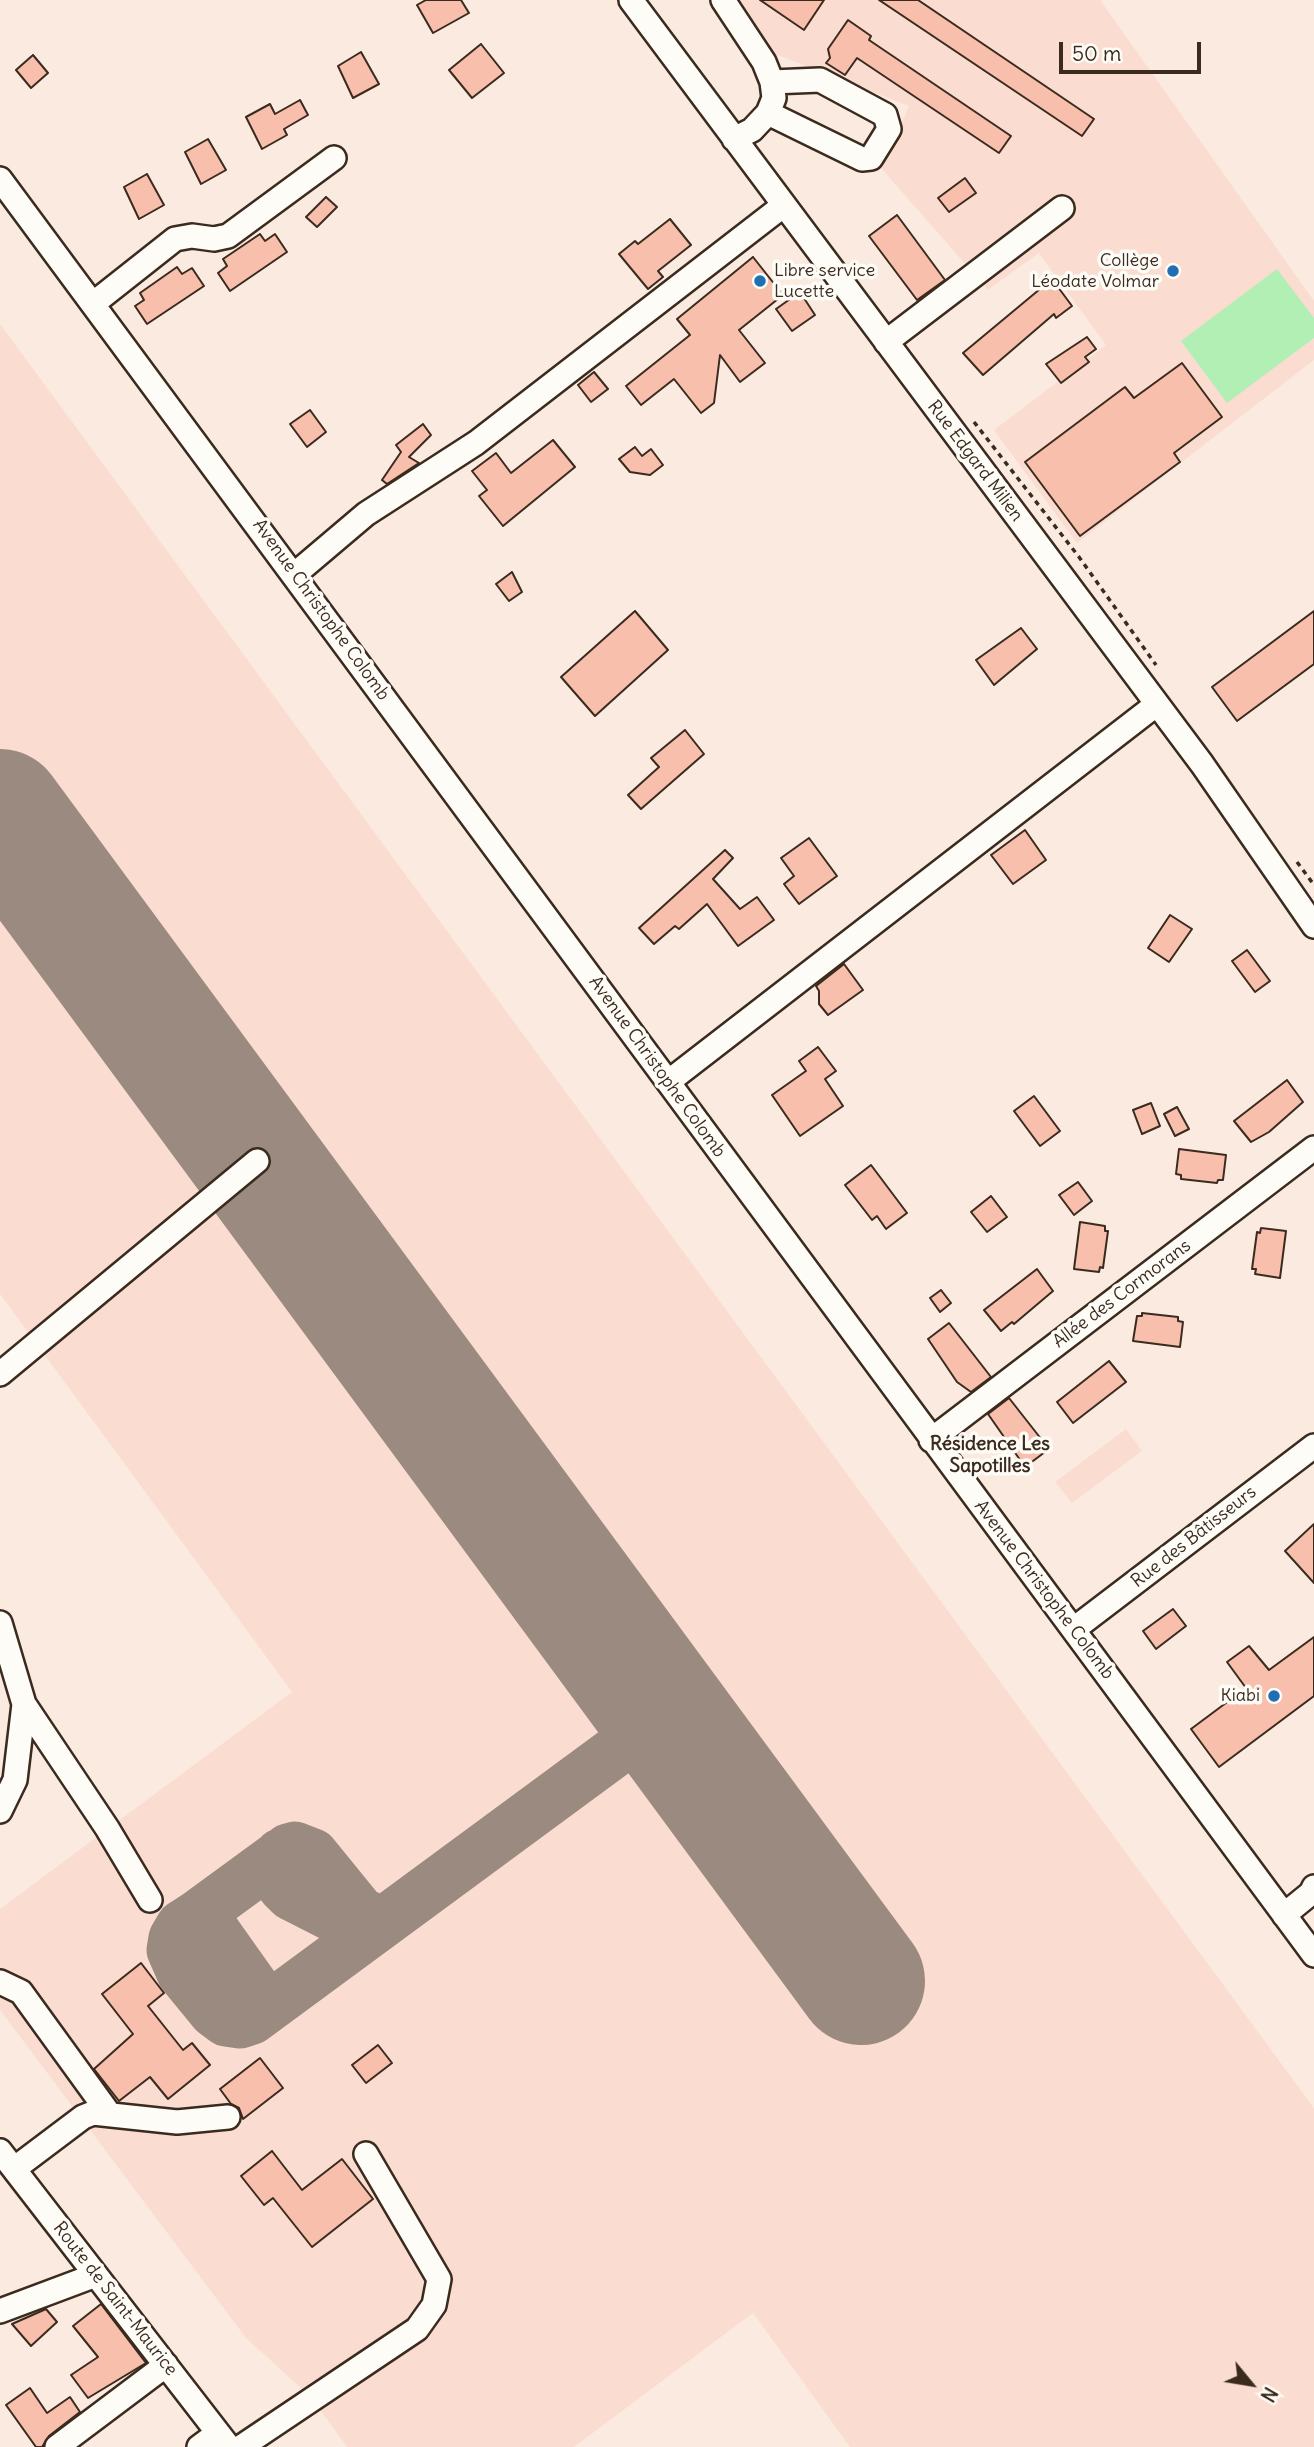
<!DOCTYPE html>
<meta charset="utf-8">
<style>
body{margin:0}
#map{position:relative;width:1314px;height:2447px;overflow:hidden;background:#fbeae0;font-family:Delius,sans-serif}
canvas{display:block}
.north{position:absolute;left:1216px;top:2349px;width:70px;height:70px;-webkit-text-stroke:5px #fdfcf7;paint-order:stroke;rotate:120deg;font-size:19px;font-weight:700;line-height:28px;text-align:center;color:#3b2a1e}
.north::after{content:'';display:block;margin:auto;width:24px;height:32px;background:#3b2a1e;clip-path:polygon(50% 0,100% 100%,50% 72%,0 100%)}
.scale{position:absolute;left:1059px;top:42px;width:142px;height:32px;box-sizing:border-box;border:4px solid #3b2a1e;border-top:0;padding-left:9px;font-size:21px;line-height:24px;white-space:nowrap;color:#3b2a1e;-webkit-text-stroke:5px #fdfcf7;paint-order:stroke}
</style>
<div id="map">
<canvas width="1314" height="2447"></canvas>
<div class="north">N</div>
<div class="scale">50 m</div>
</div>
<script>
const c = document.querySelector('canvas').getContext('2d');
c.lineJoin = 'round';
function paint(path, color) { c.fillStyle = color; c.fill(path, 'evenodd'); }
const shape = rows => new Path2D(rows.map(r => 'M' + r).join(''));
function stroke(path, color, width, dash) { c.strokeStyle = color; c.lineWidth = width; c.lineCap = dash ? 'butt' : 'round'; c.setLineDash(dash || []); c.stroke(path); }
function label(font, color, halo, rows, align = 'center') {
  c.font = font + ' Delius,sans-serif'; c.lineWidth = 7; c.setLineDash([]); c.textBaseline = 'middle'; c.strokeStyle = halo; c.fillStyle = color; for (const [text, x, y, turn = 0] of rows) {
    c.save(); c.translate(x, y); c.rotate((+turn || 0) * Math.PI / 180); c.textAlign = isNaN(turn) ? turn : align; if (halo) c.strokeText(text, 0, 0); c.fillText(text, 0, 0); c.restore();
  }
}
paint(shape([
 [723,0,1100,0,1314,301,1314,360,1077,543,994,430,1106,345,1039,253,988,290,881,168,909,106,752,45],
 [0,324,1314,2108,1314,2447,850,2447,753,2313,574,2447,347,2447,311,2397,246,2338,0,2010,0,1909,292,1692,0,1294],
 [1126,1429,1142,1451,1072,1503,1055,1482]
]), '#faddd0');
paint(shape([
 [1277,269,1314,318,1314,338,1227,403,1181,341]
]), '#b2efb5');
stroke(shape([
 [624,1745,636,1724,639,1707,633,1671],
 [280,1854,279,1876,282,1886,291,1895,354,1927],
 [812,1914,820,1970,826,1984,832,1991,847,1995,861,1981],
 [195,1917,288,1849,295,1847,313,1854,361,1913,383,1922],
 [276,2000,259,1994,208,1922,195,1917,181,1926,174,1938,172,1950,182,1973,214,2012,226,2021,240,2023,252,2019,624,1745,639,1739,661,1738,683,1749,705,1770]
]), '#9b8a7f', 51);
stroke(shape([
 [0,813,861,1981]
]), '#9b8a7f', 128);
const building = shape([
 [426,0,461,0,469,13,433,33,417,5,426,0],
 [760,0,824,0,804,30,760,0],
 [879,0,918,0,1094,119,1082,136,879,0],
 [848,20,871,36,869,40,1011,136,999,153,857,58,845,75,826,63,830,58,828,49,848,20],
 [481,44,504,73,472,98,449,70,481,44],
 [361,52,379,84,353,98,338,66,361,52],
 [33,55,48,73,31,88,16,70,33,55],
 [300,100,308,115,284,129,287,135,262,149,246,117,270,104,275,114,300,100],
 [208,139,226,170,201,184,185,152,208,139],
 [147,174,164,205,139,219,124,187,147,174],
 [965,178,976,193,949,212,938,198,965,178],
 [326,197,337,207,317,227,306,217,326,197],
 [897,215,945,280,917,300,869,236,897,215],
 [670,219,691,245,658,271,663,277,648,289,619,254,635,241,638,244,670,219],
 [260,234,265,241,275,234,287,252,230,291,218,273,227,266,223,259,260,234],
 [753,257,783,295,739,330,765,363,740,382,720,355,714,403,701,413,674,379,641,405,626,386,690,335,677,319,753,257],
 [177,267,182,274,192,268,204,286,147,324,135,306,144,300,140,293,177,267],
 [1052,279,1072,306,1056,318,1054,314,983,375,963,353,1052,279],
 [800,292,815,315,792,331,776,309,800,292],
 [1087,337,1096,349,1085,357,1089,362,1061,383,1046,364,1087,337],
 [1182,363,1222,417,1174,453,1180,462,1080,536,1025,462,1125,387,1134,398,1182,363],
 [594,372,608,389,591,402,578,385,594,372],
 [310,410,326,432,307,447,290,424,310,410],
 [423,424,431,435,409,457,419,463,387,484,382,480,401,452,396,445,423,424],
 [553,440,575,467,503,526,479,496,487,490,472,471,496,453,511,473,553,440],
 [635,447,642,456,651,449,663,465,650,475,630,472,619,459,635,447],
 [512,572,522,592,509,601,496,584,512,572],
 [635,611,668,650,595,716,561,677,635,611],
 [1314,611,1314,664,1237,721,1212,687,1314,611],
 [1021,628,1037,649,994,685,976,660,1021,628],
 [685,730,704,754,641,809,628,795,659,767,651,758,685,730],
 [1025,830,1046,860,1013,884,991,855,1025,830],
 [809,838,837,876,799,904,784,884,794,876,781,858,809,838],
 [725,850,733,858,713,879,740,909,757,897,774,920,738,946,707,904,679,929,675,926,654,944,639,928,725,850],
 [1170,915,1192,929,1169,962,1148,948,1170,915],
 [1247,950,1270,981,1255,992,1232,961,1247,950],
 [844,964,863,990,828,1015,819,1004,819,991,816,986,844,964],
 [818,1047,836,1071,825,1079,843,1106,800,1136,772,1095,806,1071,799,1061,818,1047],
 [1287,1080,1303,1102,1269,1132,1251,1142,1234,1121,1287,1080],
 [1034,1096,1060,1131,1040,1146,1014,1111,1034,1096],
 [1151,1103,1160,1126,1142,1134,1133,1110,1151,1103],
 [1177,1107,1189,1129,1175,1136,1164,1114,1177,1107],
 [1179,1149,1226,1155,1223,1180,1218,1180,1217,1183,1181,1179,1181,1175,1176,1174,1179,1149],
 [871,1165,907,1213,886,1229,877,1216,872,1220,845,1185,871,1165],
 [1078,1182,1092,1201,1074,1215,1059,1195,1078,1182],
 [991,1196,1007,1217,987,1232,971,1212,991,1196],
 [1080,1222,1105,1226,1105,1231,1108,1231,1103,1268,1100,1267,1099,1272,1074,1269,1080,1222],
 [1261,1228,1286,1231,1280,1278,1255,1274,1256,1269,1252,1269,1257,1232,1260,1233,1261,1228],
 [1037,1269,1053,1291,1014,1324,1012,1322,1001,1331,984,1310,1037,1269],
 [941,1290,951,1303,940,1312,930,1298,941,1290],
 [1142,1313,1178,1317,1178,1321,1183,1322,1180,1347,1133,1341,1137,1316,1142,1316,1142,1313],
 [949,1323,991,1377,971,1392,957,1382,928,1339,949,1323],
 [1109,1361,1126,1382,1073,1423,1057,1402,1109,1361],
 [1009,1398,1049,1449,1025,1467,988,1414,1009,1398],
 [1314,1524,1314,1583,1285,1551,1314,1524],
 [1173,1609,1186,1626,1156,1649,1143,1631,1173,1609],
 [1314,1637,1314,1696,1219,1767,1191,1729,1246,1688,1227,1662,1249,1646,1269,1670,1314,1637],
 [141,1963,164,1993,148,2006,183,2050,192,2043,210,2065,168,2099,150,2077,119,2101,94,2069,133,2034,102,1994,141,1963],
 [378,2045,392,2063,366,2083,352,2065,378,2045],
 [260,2058,283,2088,243,2119,239,2108,231,2104,220,2089,260,2058],
 [272,2151,302,2190,342,2159,373,2199,312,2247,273,2198,264,2205,241,2176,272,2151],
 [101,2304,146,2363,88,2398,71,2375,98,2357,73,2326,101,2304],
 [46,2309,57,2322,31,2346,12,2324,46,2309],
 [30,2388,47,2413,70,2397,80,2412,49,2436,42,2447,36,2447,6,2405,30,2388]
]);
paint(building, '#f7bfac');
stroke(building, '#3b2a1e', 2);
const minor = shape([
 [631,0,1202,764,1314,926],
 [723,0,764,62,772,82,774,98,768,113,752,130,734,139],
 [768,113,862,159,871,158,889,129,885,115,820,80,772,82],
 [0,179,1314,1955],
 [94,303,175,239,192,236,214,239,228,236,334,158],
 [886,342,1062,208],
 [294,575,366,514,476,443,784,205],
 [668,1082,1157,704],
 [0,1374,257,1161],
 [931,1440,1314,1148],
 [0,1623,24,1704,15,1780,0,1811],
 [1074,1629,1314,1446],
 [24,1704,107,1828,150,1900],
 [1284,1915,1311,1893,1314,1887],
 [0,1982,21,1992,108,2112],
 [0,2151,229,2447],
 [14,2169,83,2117,93,2113,177,2122,228,2117],
 [0,2311,96,2275],
 [57,2447,166,2365],
 [199,2447,218,2433],
 [241,2447,417,2329,434,2305,439,2279,366,2154]
]);
stroke(minor, '#3b2a1e', 28);
stroke(shape([
 [974,422,1079,557,1156,665],
 [1297,862,1314,885]
]), '#3b2a1e', 3.5, [5, 5]);
stroke(minor, '#fdfcf7', 23);
for (const [x, y, r, color] of [
 [1173,271,7,"#1f6fb2"],
 [760,281,7,"#1f6fb2"],
 [1274,1696,7,"#1f6fb2"]
]) { const dot = new Path2D(); dot.arc(x, y, r, 0, 2 * Math.PI); c.fillStyle = color; c.fill(dot); stroke(dot, '#fdfcf7', 2.5); }
label('18px', '#3b2a1e', '#fdfcf7', [
 ["Collège",1159,261],
 ["Léodate Volmar",1159,282],
 ["Libre service",774,271,"left"],
 ["Lucette",774,292,"left"],
 ["Kiabi",1260,1696]
], 'right');
label('18px', '#3b2a1e', '#fdfcf7', [
 ["Rue Edgard Milien",975,461,53],
 ["Avenue Christophe Colomb",321,610,54],
 ["Avenue Christophe Colomb",657,1067,54],
 ["Allée des Cormorans",1122,1294,-37],
 ["Rue des Bâtisseurs",1194,1537,-38],
 ["Avenue Christophe Colomb",1044,1590,53],
 ["Route de Saint-Maurice",115,2299,52]
]);
label('bold 19px', '#3b2a1e', '#fdfcf7', [
 ["Résidence Les",990,1445],
 ["Sapotilles",990,1467]
]);
</script>
